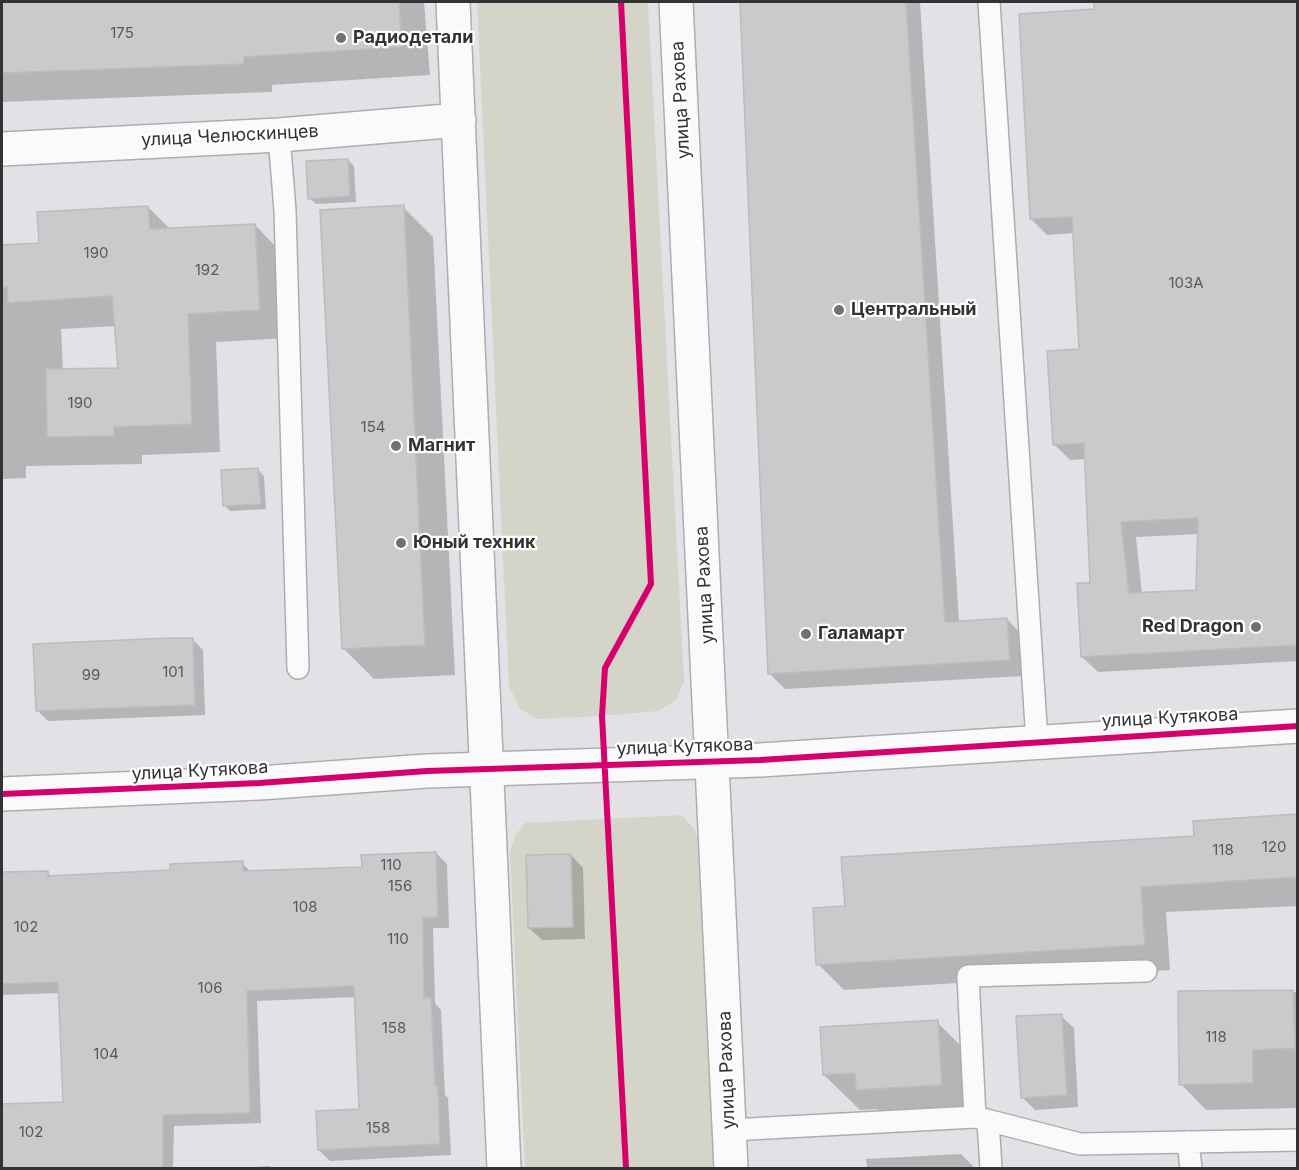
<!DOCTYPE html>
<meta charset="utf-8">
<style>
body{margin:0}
#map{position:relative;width:1299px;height:1170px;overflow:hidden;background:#e3e1e5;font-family:Inter,sans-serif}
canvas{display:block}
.frame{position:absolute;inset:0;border:3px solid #333335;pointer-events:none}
</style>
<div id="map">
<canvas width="1299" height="1170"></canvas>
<div class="frame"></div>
</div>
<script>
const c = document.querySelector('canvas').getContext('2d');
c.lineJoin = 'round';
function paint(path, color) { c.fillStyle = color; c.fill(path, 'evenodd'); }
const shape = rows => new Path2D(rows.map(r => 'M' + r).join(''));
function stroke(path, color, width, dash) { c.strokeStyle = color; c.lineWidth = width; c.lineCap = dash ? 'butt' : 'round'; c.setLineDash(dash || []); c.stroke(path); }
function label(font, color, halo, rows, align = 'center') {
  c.font = font + ' Inter,sans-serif'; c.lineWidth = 4.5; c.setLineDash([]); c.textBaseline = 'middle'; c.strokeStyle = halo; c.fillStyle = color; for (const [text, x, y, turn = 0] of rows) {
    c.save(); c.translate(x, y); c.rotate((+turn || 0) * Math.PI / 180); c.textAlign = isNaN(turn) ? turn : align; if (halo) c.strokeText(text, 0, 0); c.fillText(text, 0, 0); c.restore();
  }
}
paint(shape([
 [477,2,648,2,684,681,677,699,659,711,602,716,538,719,520,709,509,686],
 [682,815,695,830,699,847,714,1168,525,1168,510,853,515,836,525,823]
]), '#d4d5c8');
paint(shape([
 [2,2,424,2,430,75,272,85,272,92,2,102],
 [741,2,920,2,959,622,1007,619,1022,635,1025,676,785,689,770,674],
 [1095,2,1298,2,1298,661,1098,672,1082,657,1092,584,1086,459,1070,460,1054,444,1080,350,1074,233,1047,235,1031,219,1096,11],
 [1199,534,1198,591,1142,594,1136,537],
 [348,160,354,166,356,202,316,204,310,198],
 [148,207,170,229,255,225,283,254,288,338,216,342,220,452,142,455,142,464,26,466,26,478,2,479,2,247,41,245],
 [116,326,120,369,63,370,61,329],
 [403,207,433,237,455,675,374,679,344,649],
 [258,470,264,476,266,509,230,511,224,505],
 [192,639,203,650,205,715,48,721,38,711],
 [1298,815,1298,906,1166,912,1170,970,844,990,818,964,846,908],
 [436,853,447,864,449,928,433,928,435,1003,441,1010,445,1095,448,1098,451,1155,330,1161,319,1150,361,1110,356,997,257,1001,261,1123,174,1126,173,1168,2,1168,2,1105,65,1103,60,993,2,995,2,874,47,872,52,877,172,871,242,863,251,872,363,868],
 [571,855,583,868,585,939,542,940,529,928],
 [1180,992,1296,992,1298,1108,1206,1110,1181,1084],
 [1061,1016,1074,1028,1078,1107,1035,1110,1023,1098],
 [937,1022,973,1058,977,1120,893,1125,877,1109,860,1110,824,1075],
 [961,1154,975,1168,867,1168,866,1159],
 [269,1166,271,1168,238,1168]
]), '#0003');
const building = shape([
 [2,2,399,2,402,47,244,57,244,64,2,73,2,2],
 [740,2,906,2,945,622,1007,618,1010,660,768,674,740,2],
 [1094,2,1298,2,1298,645,1081,657,1077,583,1090,583,1084,443,1053,445,1047,351,1079,349,1072,217,1030,219,1019,14,1094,9,1094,2],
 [1198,518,1196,590,1129,593,1121,522,1198,518],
 [348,159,350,196,308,199,306,161,348,159],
 [404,205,425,645,342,649,320,210,404,205],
 [148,206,150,229,255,224,260,310,188,314,192,424,114,427,114,436,47,437,46,369,118,368,112,296,8,303,7,287,2,288,2,245,39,243,37,212,148,206],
 [258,468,261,504,223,506,221,470,258,468],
 [170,638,193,638,195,705,36,711,33,644,170,638],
 [1298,814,1298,877,1141,887,1145,945,816,965,813,908,845,906,841,857,1194,836,1193,821,1298,814],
 [436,852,438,917,423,918,424,998,431,997,435,1086,438,1085,440,1144,318,1150,316,1111,359,1109,354,986,247,991,250,1113,163,1115,163,1168,2,1168,2,1104,63,1102,58,982,2,984,2,872,48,871,48,876,170,870,170,864,243,861,243,871,362,867,361,855,436,852],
 [571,854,573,927,528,928,526,855,571,854],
 [1293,990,1295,1048,1253,1050,1253,1083,1179,1085,1178,991,1293,990],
 [1062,1014,1067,1095,1021,1098,1016,1016,1062,1014],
 [938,1020,942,1085,856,1090,855,1073,823,1075,820,1027,938,1020]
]);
paint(building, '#cac9cc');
stroke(building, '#bcbbbe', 1.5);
const lane = shape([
 [989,2,1037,741],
 [279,135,285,211,298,668],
 [975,1117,968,976,1146,971],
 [988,1121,991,1168],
 [730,1130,975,1117,1080,1144,1298,1140],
 [1188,1142,1191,1168]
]);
const street = shape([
 [453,2,504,1168],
 [676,2,731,1168],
 [2,149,279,135,459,120]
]);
const secondary = shape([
 [2,794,259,783,427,771,760,760,1298,726]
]);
stroke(lane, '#adacaf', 24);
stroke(street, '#adacaf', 36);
stroke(secondary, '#adacaf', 36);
stroke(lane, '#fbfafb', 21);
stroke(street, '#fbfafb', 33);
stroke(secondary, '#fbfafb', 33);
stroke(shape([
 [621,2,651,584,605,668,602,716,626,1168],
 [2,794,259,783,427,771,760,760,1298,726]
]), '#d6006c', 6);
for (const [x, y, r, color] of [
 [341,38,6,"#717073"],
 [839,310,6,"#717073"],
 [396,446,6,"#717073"],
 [401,543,6,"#717073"],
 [1256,627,6,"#717073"],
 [806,634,6,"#717073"]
]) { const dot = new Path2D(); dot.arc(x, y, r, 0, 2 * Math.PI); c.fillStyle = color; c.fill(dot); stroke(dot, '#fff', 2); }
label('15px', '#59585b', null, [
 ["175",122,33],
 ["190",96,253],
 ["192",207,270],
 ["103А",1186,283],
 ["190",80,403],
 ["154",373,427],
 ["101",173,672],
 ["99",91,675],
 ["120",1274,847],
 ["118",1223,850],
 ["110",391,865],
 ["156",400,886],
 ["108",305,907],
 ["102",26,927],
 ["110",398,939],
 ["106",210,988],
 ["158",394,1028],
 ["118",1216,1037],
 ["104",106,1054],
 ["158",378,1128],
 ["102",31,1132]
]);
label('bold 18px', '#333335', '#fff', [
 ["Радиодетали",353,38],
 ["Центральный",851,310],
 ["Магнит",408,446],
 ["Юный техник",413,543],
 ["Red Dragon",1244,627,"right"],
 ["Галамарт",818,634]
], 'left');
label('18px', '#333335', '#fff', [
 ["улица Рахова",681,100,-93],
 ["улица Челюскинцев",230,136,-3],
 ["улица Рахова",705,585,-93],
 ["улица Кутякова",1170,718,-3],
 ["улица Кутякова",685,747,-2],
 ["улица Кутякова",200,771,-3],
 ["улица Рахова",727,1070,-92]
]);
</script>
